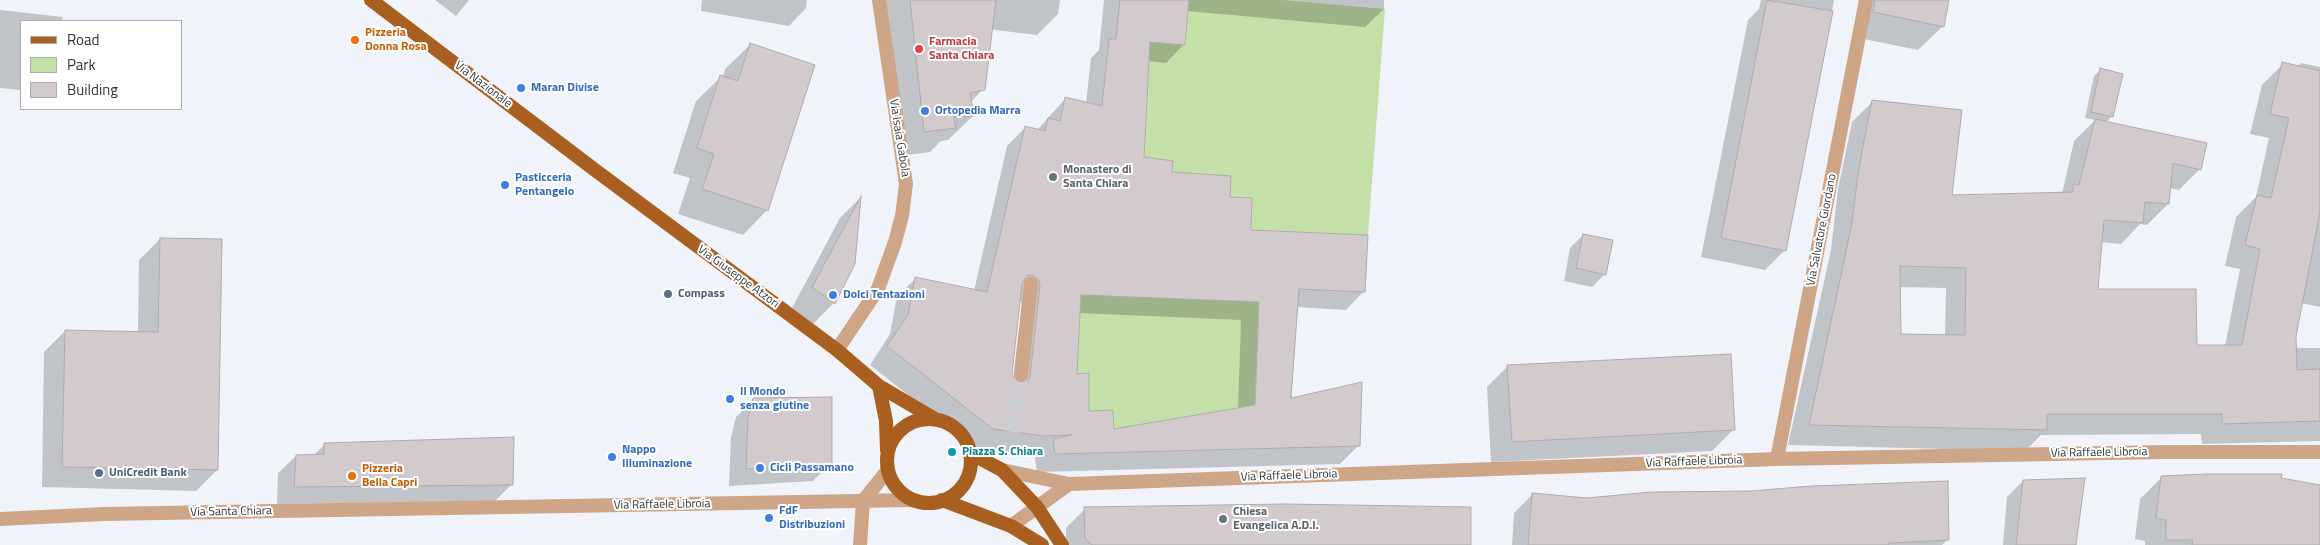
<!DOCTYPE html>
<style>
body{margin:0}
#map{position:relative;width:2320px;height:545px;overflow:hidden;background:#f0f4fa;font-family:"Titillium Web",sans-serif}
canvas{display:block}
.legend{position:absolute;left:20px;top:20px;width:162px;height:90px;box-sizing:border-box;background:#fff;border:1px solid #adaeaf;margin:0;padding:6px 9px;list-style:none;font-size:15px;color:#333537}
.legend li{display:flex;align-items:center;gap:10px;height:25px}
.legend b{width:25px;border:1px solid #adaeaf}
</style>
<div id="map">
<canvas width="2320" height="545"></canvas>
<ul class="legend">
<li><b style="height:6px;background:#a95f1f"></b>Road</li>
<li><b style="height:14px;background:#c4e0a9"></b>Park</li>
<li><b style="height:14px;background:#d2cacc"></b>Building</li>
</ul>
</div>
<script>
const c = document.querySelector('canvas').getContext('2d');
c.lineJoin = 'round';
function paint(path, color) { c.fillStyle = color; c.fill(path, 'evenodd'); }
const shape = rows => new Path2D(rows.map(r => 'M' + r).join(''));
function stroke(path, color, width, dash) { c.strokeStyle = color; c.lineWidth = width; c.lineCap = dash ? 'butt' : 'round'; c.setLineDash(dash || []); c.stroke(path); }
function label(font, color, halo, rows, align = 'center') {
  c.font = font + ' "Titillium Web",sans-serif'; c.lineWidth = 4; c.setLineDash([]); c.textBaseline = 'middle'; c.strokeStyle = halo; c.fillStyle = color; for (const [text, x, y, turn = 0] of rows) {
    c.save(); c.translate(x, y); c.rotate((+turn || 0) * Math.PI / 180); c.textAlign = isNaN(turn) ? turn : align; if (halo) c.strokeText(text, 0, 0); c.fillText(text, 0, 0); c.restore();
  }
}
paint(shape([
 [1189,0,1282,0,1385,9,1368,235,1297,232,1251,233,1252,198,1230,197,1231,177,1196,174,1171,212,1173,161,1144,157,1150,42,1185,45],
 [1081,295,1259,301,1255,405,1114,429,1113,410,1089,411,1089,374,1077,374]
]), '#c4e0a9');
paint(shape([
 [435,0,469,0,456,16],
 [702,0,807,0,806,8,789,26,701,11],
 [885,0,968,0,982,90,971,102,973,116,948,140,941,141,930,152,900,156],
 [982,0,1060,0,1058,14,1037,35,979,28],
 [1104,0,1384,0,1384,9,1365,27,1187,11,1184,44,1166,63,1147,61,1142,158,1229,198,1250,231,1364,291,1346,310,1297,307,1289,399,1359,445,1340,464,1037,472,1035,458,1040,454,1024,454,975,447,870,365,890,334,897,297,916,278,974,291,1007,146,1025,128,1037,130,1065,99,1086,103,1091,58,1099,50],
 [1019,298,1022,304,1013,380,1011,374],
 [1079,313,1241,320,1238,409,1112,430,1087,413,1076,375],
 [1761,0,1834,0,1785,250,1765,270,1701,257,1748,20,1759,9],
 [1872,0,1948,0,1943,26,1918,50,1864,39],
 [0,10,63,17,62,21,21,21,21,90,0,88],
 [750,45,767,210,743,235,678,214,690,178,673,173,696,101,721,77,723,77,725,69],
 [2301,63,2320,67,2320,307,2301,303,2292,348,2320,348,2320,441,2202,444,2201,434,2041,435,2025,451,1788,445,1831,250,1838,189,1852,122,1873,101,1951,197,2062,194,2074,141,2095,120,2085,118,2094,76,2101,70,2112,116,2106,122,2200,169,2179,190,2170,188,2168,204,2147,225,2140,224,2121,244,2101,242,2097,291,2195,347,2225,346,2240,269,2225,266,2236,217,2256,197,2269,138,2250,134,2262,85,2283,64,2297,67],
 [1899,287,1946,288,1945,336,1899,335],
 [859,199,854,264,834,303,813,324,792,308,840,218],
 [1583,235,1605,274,1592,287,1564,281,1570,248],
 [160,239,217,470,196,491,42,487,44,352,65,331,138,333,139,260],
 [1508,366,1733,430,1712,451,1491,462,1487,387],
 [754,400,831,463,813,481,729,486,731,437,736,417],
 [325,444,512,484,494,502,277,504,278,473,296,456,313,456],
 [2162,477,2280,479,2320,486,2320,545,2145,545,2145,541,2135,539,2140,499],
 [2023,481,2075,545,2003,545,2007,497],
 [1532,495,1948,539,1942,545,1512,545,1514,513],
 [1085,509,1469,545,1066,545,1066,528]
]), '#0003');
const building = shape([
 [910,0,996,0,985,90,970,93,974,116,954,117,956,128,924,132,910,0],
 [1120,0,1189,0,1185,45,1150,42,1144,157,1173,161,1172,172,1231,176,1230,197,1252,198,1251,230,1368,235,1365,292,1299,289,1291,398,1362,382,1360,446,1055,454,1053,439,1072,435,1043,436,993,429,887,346,908,315,915,277,987,292,1025,126,1045,131,1048,118,1060,121,1065,97,1102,106,1109,39,1116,39,1120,0],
 [1032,275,1039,280,1040,285,1030,376,1028,381,1021,384,1015,382,1012,374,1022,283,1027,276,1032,275],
 [1081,295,1259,302,1255,405,1114,429,1113,410,1089,411,1089,373,1077,374,1081,295],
 [1767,0,1833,11,1786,251,1721,238,1767,0],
 [1875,0,1949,0,1944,27,1873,12,1875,0],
 [750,43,815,65,768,211,702,189,714,154,697,148,720,75,738,81,750,43],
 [2282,62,2320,71,2320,212,2296,336,2297,370,2320,369,2320,421,2222,424,2222,414,2047,414,2047,430,1809,425,1851,228,1859,167,1872,100,1962,110,1952,195,2073,192,2073,184,2079,185,2095,119,2207,143,2201,170,2173,163,2169,204,2145,202,2143,223,2104,220,2098,289,2196,289,2197,345,2242,345,2260,249,2245,245,2257,195,2271,198,2289,118,2270,114,2282,62],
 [1900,266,1966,268,1965,335,1901,334,1900,266],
 [2100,68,2123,74,2113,117,2091,112,2100,68],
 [861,196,855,264,835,304,812,287,861,196],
 [1583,234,1613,240,1606,275,1576,268,1583,234],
 [160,238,222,239,218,470,62,467,65,330,158,332,160,238],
 [1731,354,1735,430,1512,442,1507,365,1731,354],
 [832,397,832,464,746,469,748,418,753,398,832,397],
 [514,437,513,485,294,487,296,455,324,454,324,443,514,437],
 [2207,474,2282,474,2281,478,2320,485,2320,545,2192,545,2193,540,2166,540,2166,520,2156,518,2161,476,2207,474],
 [2085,478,2076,545,2016,545,2023,480,2085,478],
 [1948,481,1949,540,1889,543,1888,545,1528,545,1532,493,1587,498,1651,492,1750,491,1812,486,1948,481],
 [1286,504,1471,507,1471,545,1092,545,1085,538,1084,507,1286,504]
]);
paint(building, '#d2cacc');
stroke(building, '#b1aaac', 1);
stroke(shape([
 [1013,432,1021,375]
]), '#caced3', 14, [14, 7]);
stroke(shape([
 [1021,375,1031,284],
 [1777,459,1866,0],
 [1002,470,1069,484,1777,459,2164,452,2320,452],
 [1011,526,1069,484],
 [860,545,863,501]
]), '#cea587', 14);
stroke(shape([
 [837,350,878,289,895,242,902,216,906,184,879,0],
 [863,501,888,470],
 [0,519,104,514,914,500]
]), '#cea587', 14);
stroke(shape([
 [371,0,595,170,837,350,879,386,935,419],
 [879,386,886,421,887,450],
 '887 461a42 42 0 1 1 84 0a42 42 0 1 1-84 0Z',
 [970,453,1002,470,1037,507,1062,545],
 [942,500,1011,526,1042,545]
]), '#a95f1f', 14);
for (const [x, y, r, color] of [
 [355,40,5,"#e8710a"],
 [919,49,5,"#e0444e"],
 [521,88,5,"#3f7fe0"],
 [925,111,5,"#3f7fe0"],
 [1053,177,5,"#6b7280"],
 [505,185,5,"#3f7fe0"],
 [668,294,5,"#5c6f8a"],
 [833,295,5,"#3f7fe0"],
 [730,399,5,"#3f7fe0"],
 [952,452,5,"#0f9aa8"],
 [612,457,5,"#3f7fe0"],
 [760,468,5,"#3f7fe0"],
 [99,473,5,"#5c6f8a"],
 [352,476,5,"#e8710a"],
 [769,518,5,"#3f7fe0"],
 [1223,519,5,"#6b7280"]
]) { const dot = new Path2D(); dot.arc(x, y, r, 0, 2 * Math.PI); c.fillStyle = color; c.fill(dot); stroke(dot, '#fff', 2); }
label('bold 12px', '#c56008', '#fff', [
 ["Pizzeria",365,33],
 ["Donna Rosa",365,47],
 ["Pizzeria",362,469],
 ["Bella Capri",362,483]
], 'left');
label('bold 12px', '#be3a42', '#fff', [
 ["Farmacia",929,42],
 ["Santa Chiara",929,56]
], 'left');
label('12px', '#333537', '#fff', [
 ["Via Nazionale",483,85,37],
 ["Via Isaia Gabola",899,138,81],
 ["Via Salvatore Giordano",1822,230,-79],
 ["Via Giuseppe Atzori",738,277,36],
 ["Via Raffaele Libroia",2099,453,-1],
 ["Via Raffaele Libroia",1694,462,-2],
 ["Via Raffaele Libroia",1289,476,-2],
 ["Via Raffaele Libroia",662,505,-1],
 ["Via Santa Chiara",231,512,-1]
]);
label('bold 12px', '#366cbe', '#fff', [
 ["Maran Divise",531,88],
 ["Ortopedia Marra",935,111],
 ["Pasticceria",515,178],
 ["Pentangelo",515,192],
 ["Dolci Tentazioni",843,295],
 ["Il Mondo",740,392],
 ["senza glutine",740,406],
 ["Nappo",622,450],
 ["Illuminazione",622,464],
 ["Cicli Passamano",770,468],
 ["FdF",779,511],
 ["Distribuzioni",779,525]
], 'left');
label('bold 12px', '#5b616d', '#fff', [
 ["Monastero di",1063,170],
 ["Santa Chiara",1063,184],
 ["Chiesa",1233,512],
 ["Evangelica A.D.I.",1233,526]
], 'left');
label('bold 12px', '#4e5e75', '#fff', [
 ["Compass",678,294],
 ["UniCredit Bank",109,473]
], 'left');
label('bold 12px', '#0d838f', '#fff', [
 ["Piazza S. Chiara",962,452]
], 'left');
</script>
